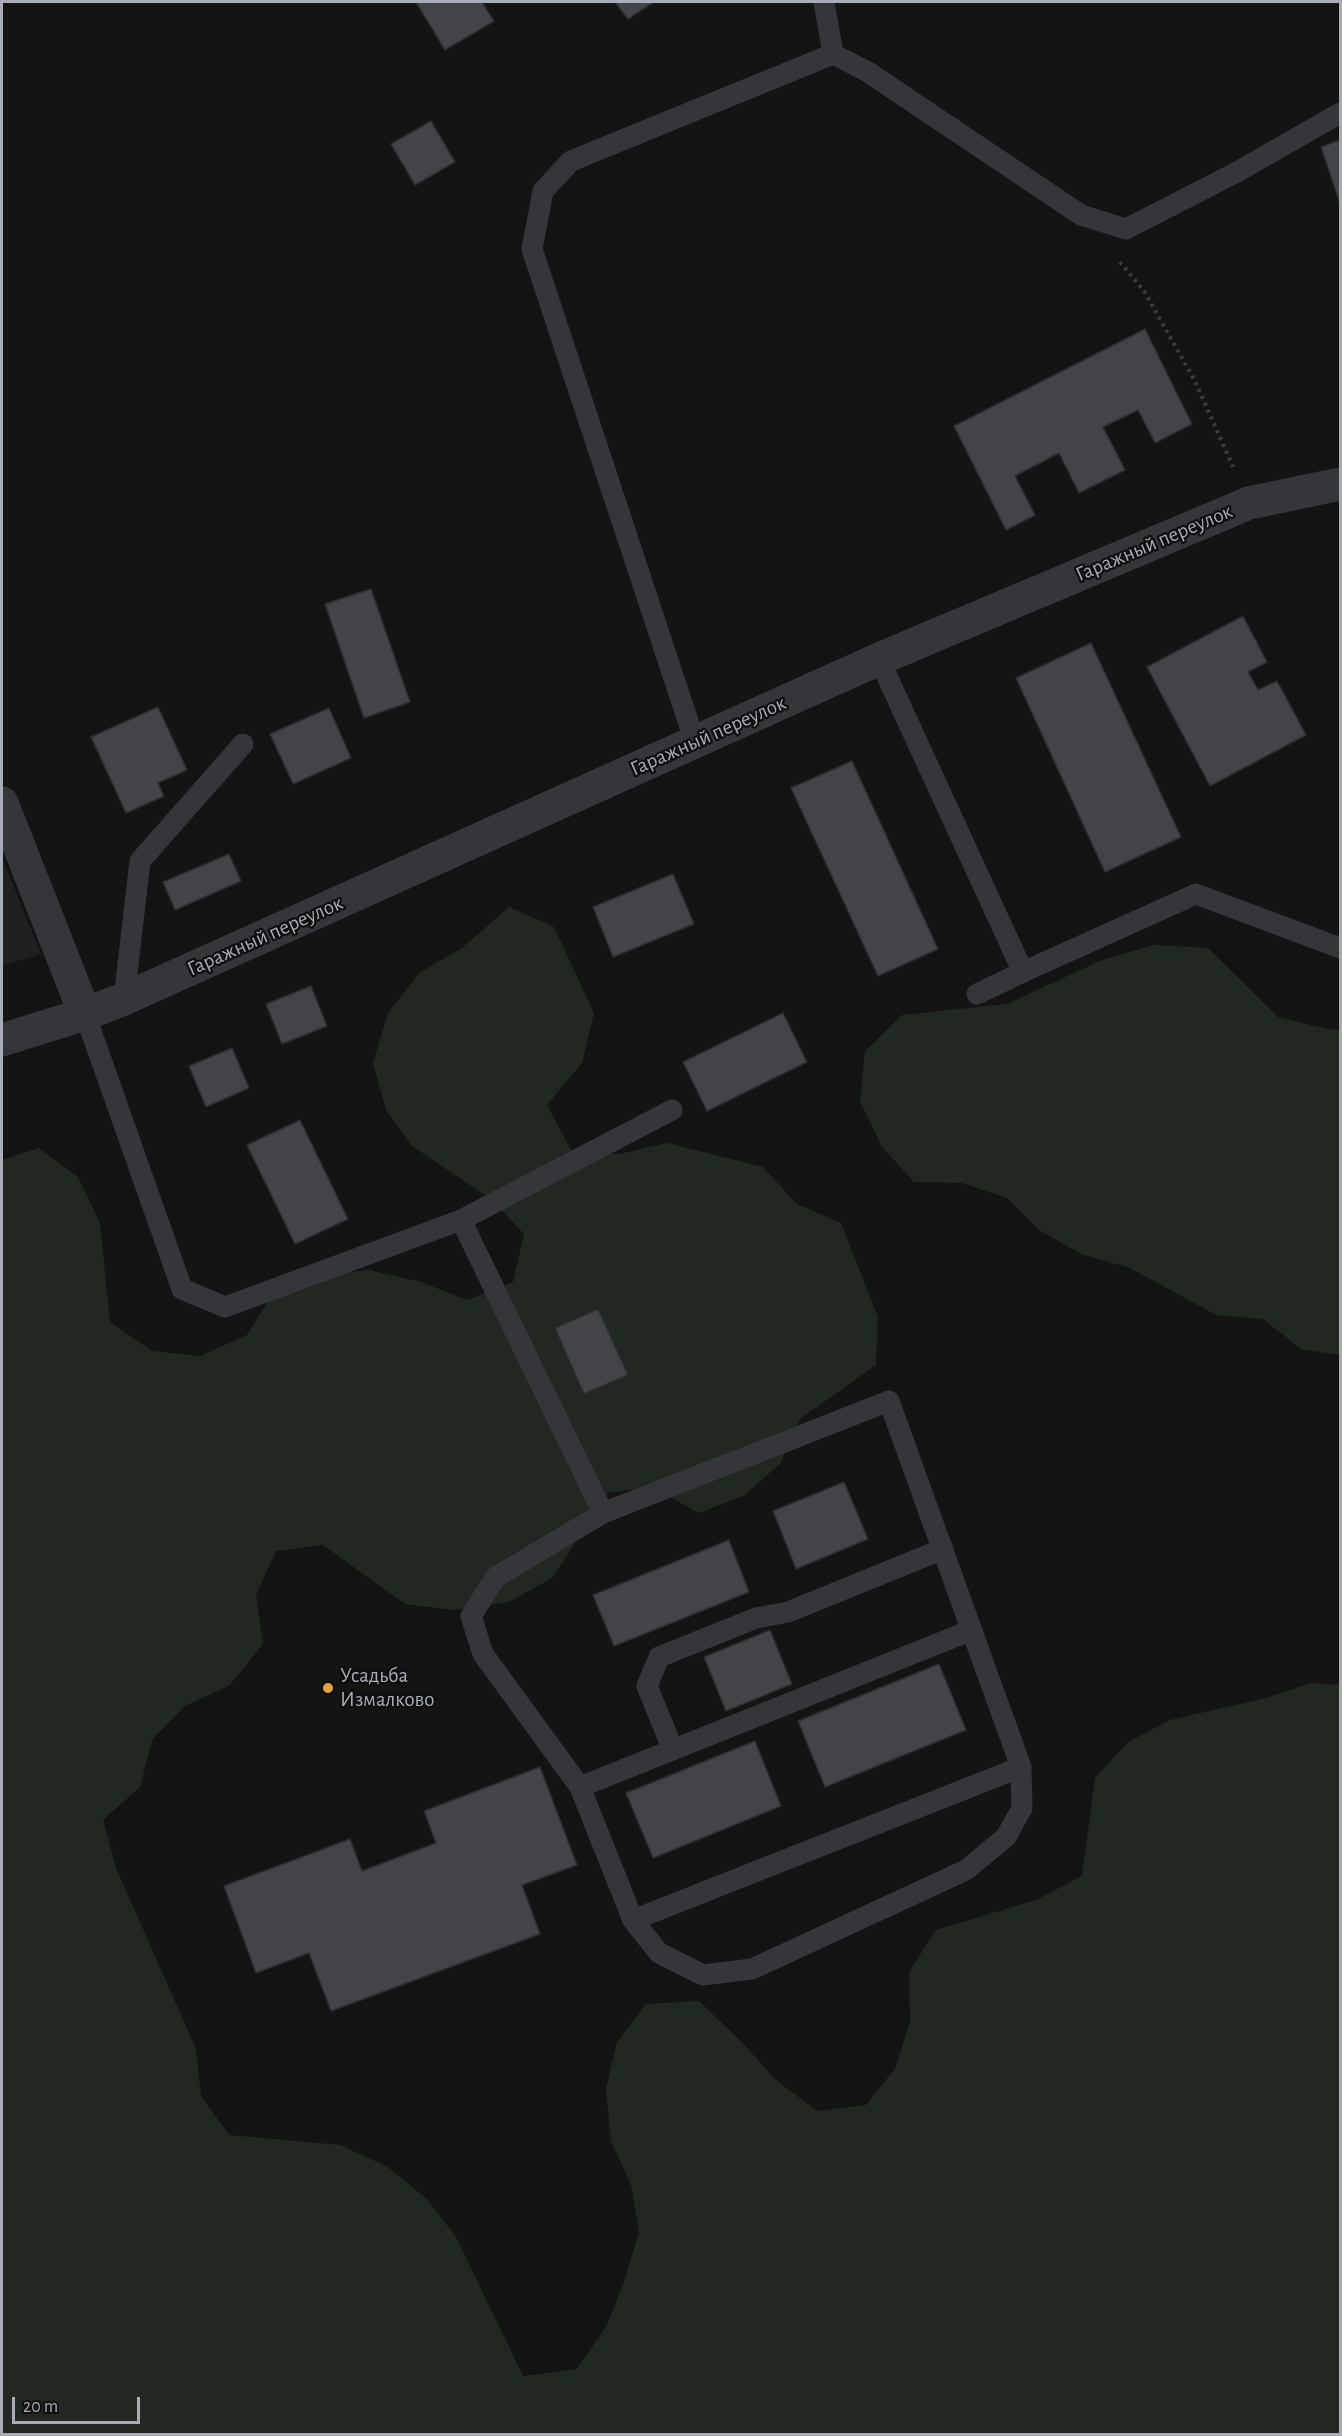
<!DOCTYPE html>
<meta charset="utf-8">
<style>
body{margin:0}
#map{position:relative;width:1342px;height:2436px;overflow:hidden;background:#141415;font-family:"Alegreya Sans",sans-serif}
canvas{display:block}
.frame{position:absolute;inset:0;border:3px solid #a7acb5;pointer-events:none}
.scale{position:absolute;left:12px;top:2397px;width:128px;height:27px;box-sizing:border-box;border:3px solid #a7acb5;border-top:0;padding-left:8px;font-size:18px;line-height:21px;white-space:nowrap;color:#a7acb5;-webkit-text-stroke:4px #0f0f10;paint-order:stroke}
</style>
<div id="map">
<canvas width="1342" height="2436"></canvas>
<div class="frame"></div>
<div class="scale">20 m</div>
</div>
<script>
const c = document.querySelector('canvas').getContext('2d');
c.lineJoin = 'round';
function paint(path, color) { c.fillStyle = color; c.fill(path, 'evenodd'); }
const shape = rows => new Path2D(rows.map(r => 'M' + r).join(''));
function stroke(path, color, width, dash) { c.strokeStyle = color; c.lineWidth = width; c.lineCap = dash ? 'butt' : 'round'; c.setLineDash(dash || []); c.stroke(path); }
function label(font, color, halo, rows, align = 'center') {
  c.font = font + ' "Alegreya Sans",sans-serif'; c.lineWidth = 4.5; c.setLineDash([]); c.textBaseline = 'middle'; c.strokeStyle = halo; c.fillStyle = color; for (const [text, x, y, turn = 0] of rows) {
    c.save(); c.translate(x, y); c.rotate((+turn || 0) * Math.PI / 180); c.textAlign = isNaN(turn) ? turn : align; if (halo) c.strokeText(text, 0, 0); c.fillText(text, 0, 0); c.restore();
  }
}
paint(shape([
 [2,858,41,954,2,966]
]), '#202022');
paint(shape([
 [509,907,554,927,594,1013,582,1063,547,1105,571,1150,619,1154,667,1143,763,1167,797,1204,841,1223,878,1317,876,1365,800,1419,780,1464,743,1496,699,1513,654,1488,609,1492,552,1578,509,1602,453,1610,405,1604,323,1545,276,1551,256,1595,263,1644,230,1685,185,1706,152,1740,140,1787,103,1820,116,1868,196,2049,201,2096,229,2135,340,2145,388,2167,427,2199,456,2237,523,2376,577,2369,607,2325,625,2279,639,2232,631,2185,611,2141,606,2089,617,2042,646,2004,699,2001,742,2042,776,2080,817,2111,866,2105,896,2067,910,2021,909,1972,936,1930,1036,1900,1082,1876,1095,1778,1128,1742,1170,1720,1266,1698,1311,1683,1340,1685,1340,2434,2,2434,2,1160,39,1148,78,1177,100,1223,110,1322,152,1351,200,1356,247,1335,274,1291,318,1275,370,1270,421,1282,467,1300,513,1282,524,1234,491,1199,412,1146,386,1110,373,1063,388,1013,419,973,462,948],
 [1154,945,1208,948,1278,1017,1327,1029,1340,1030,1340,1355,1301,1349,1263,1319,1216,1315,1130,1268,1081,1254,1039,1230,1007,1198,962,1183,914,1182,882,1147,860,1101,865,1051,902,1015,1007,1004,1102,960]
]), '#212821');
const building = shape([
 [416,2,482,2,494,21,445,50,416,2],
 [615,2,654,2,628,19,615,2],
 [431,121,455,162,415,185,391,144,431,121],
 [1340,140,1340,203,1321,147,1340,140],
 [1145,329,1192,424,1155,443,1138,410,1103,427,1125,470,1079,493,1059,453,1015,476,1035,515,1006,530,954,426,1145,329],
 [371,589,410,702,364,718,325,604,371,589],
 [1243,616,1267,662,1248,672,1258,690,1277,681,1306,735,1210,786,1147,667,1243,616],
 [1091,643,1181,837,1105,872,1016,678,1091,643],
 [158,707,187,770,158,783,164,796,126,813,91,737,158,707],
 [329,708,351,758,293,784,270,734,329,708],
 [852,761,938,949,878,976,791,788,852,761],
 [229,854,241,881,175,910,163,882,229,854],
 [673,874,694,924,613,957,593,907,673,874],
 [311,986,327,1026,282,1044,266,1004,311,986],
 [783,1013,807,1062,707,1111,683,1062,783,1013],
 [232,1048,249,1088,206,1107,189,1066,232,1048],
 [300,1120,348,1219,295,1244,247,1145,300,1120],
 [598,1309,628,1375,584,1394,555,1328,598,1309],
 [844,1482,868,1539,796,1569,773,1511,844,1482],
 [729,1540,749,1592,614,1646,593,1595,729,1540],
 [770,1630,792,1684,726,1711,704,1657,770,1630],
 [939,1664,966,1730,825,1787,798,1721,939,1664],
 [755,1741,781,1806,653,1858,626,1793,755,1741],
 [540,1767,577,1865,522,1885,540,1934,331,2011,309,1953,256,1973,224,1886,350,1839,362,1871,436,1843,424,1811,540,1767]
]);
paint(building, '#434448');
stroke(building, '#2e2e31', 1.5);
stroke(shape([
 [1120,262,1144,291,1195,381,1233,467]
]), '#3b3d41', 4, [3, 4.5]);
stroke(shape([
 [824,2,833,54],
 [879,659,1023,972,1196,894,1340,948],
 [695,742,532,249,543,191,571,161,833,54,868,72,1081,215,1126,229,1237,172,1340,113],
 [977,994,1023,972],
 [124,999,140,861,243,744],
 [85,1014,182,1289,225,1307,461,1220,672,1110],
 [461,1220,603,1513,889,1401,1021,1767,1022,1808,1006,1837,966,1870,752,1969,703,1975,659,1953,633,1920,580,1787,483,1654,471,1616,496,1577,603,1513],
 [673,1750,647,1686,659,1657,756,1618,788,1612,943,1549],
 [580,1787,972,1630],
 [633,1920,1021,1767]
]), '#35363a', 21);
stroke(shape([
 [2,803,85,1014],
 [2,1040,85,1014,124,999,879,659,1249,503,1340,484]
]), '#35363a', 33);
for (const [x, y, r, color] of [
 [328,1688,6,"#e1a441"]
]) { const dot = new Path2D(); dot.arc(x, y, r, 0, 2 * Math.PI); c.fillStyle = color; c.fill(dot); stroke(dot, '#0f0f10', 2); }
label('21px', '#a7acb5', '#0f0f10', [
 ["Гаражный переулок",1154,543,-23],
 ["Гаражный переулок",708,736,-24],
 ["Гаражный переулок",265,936,-24]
]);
label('21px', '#a7acb5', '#0f0f10', [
 ["Усадьба",340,1676],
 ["Измалково",340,1700]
], 'left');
</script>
